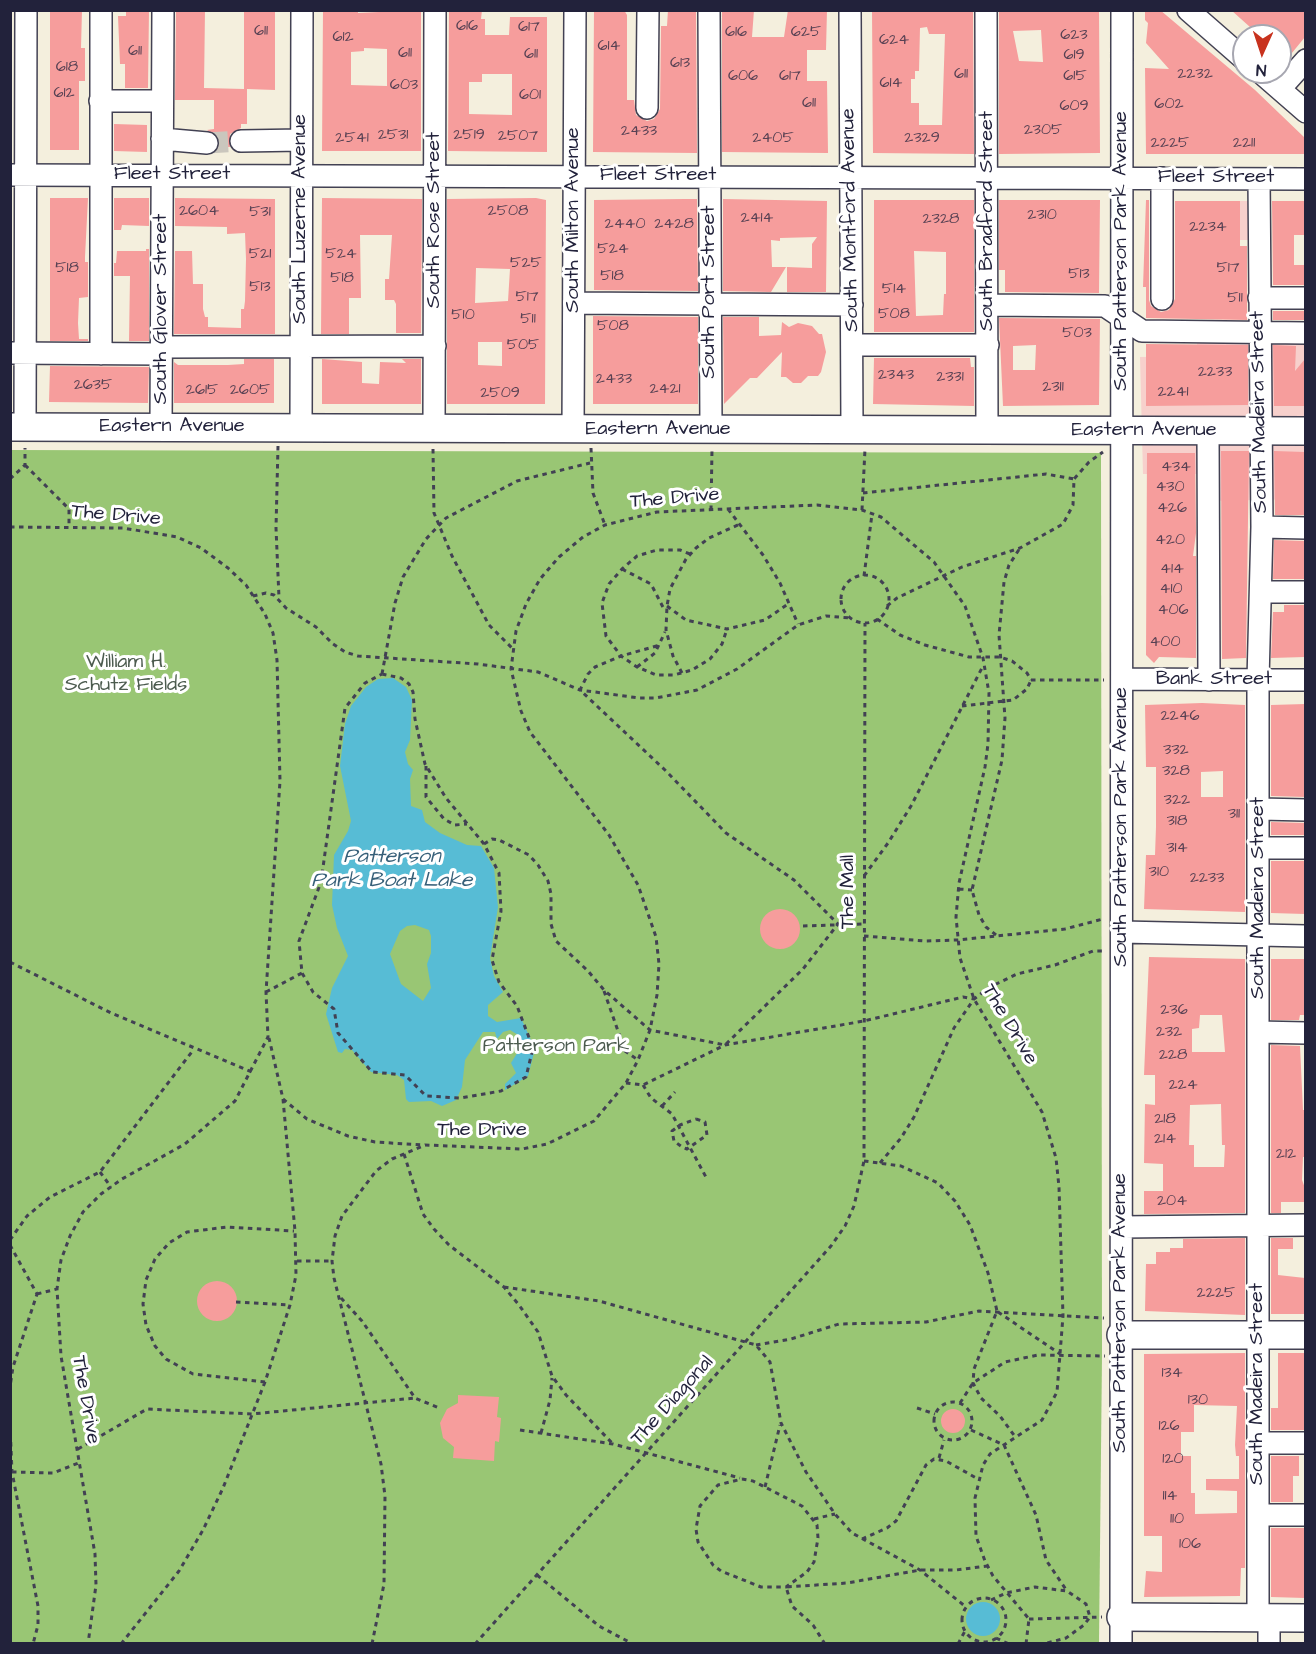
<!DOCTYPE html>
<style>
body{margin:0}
#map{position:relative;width:1316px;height:1654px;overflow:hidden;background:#f4efdd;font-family:"Architects Daughter",sans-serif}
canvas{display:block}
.frame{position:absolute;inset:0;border:12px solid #22223b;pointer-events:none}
.north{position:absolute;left:1232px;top:24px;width:60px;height:60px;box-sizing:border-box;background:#fff;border:2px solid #a7a7b1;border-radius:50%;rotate:183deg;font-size:16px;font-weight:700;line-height:24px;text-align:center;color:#22223b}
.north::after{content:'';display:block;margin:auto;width:21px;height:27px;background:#c8321e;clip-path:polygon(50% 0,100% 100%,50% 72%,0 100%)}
</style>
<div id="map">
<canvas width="1316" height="1654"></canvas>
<div class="frame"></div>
<div class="north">N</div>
</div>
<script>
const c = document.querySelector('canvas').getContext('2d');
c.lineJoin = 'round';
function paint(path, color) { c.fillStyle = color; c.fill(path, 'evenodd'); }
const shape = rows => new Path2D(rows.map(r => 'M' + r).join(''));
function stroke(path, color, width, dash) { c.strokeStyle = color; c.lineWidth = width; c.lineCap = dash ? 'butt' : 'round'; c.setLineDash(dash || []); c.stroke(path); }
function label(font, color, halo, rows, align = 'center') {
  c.font = font + ' "Architects Daughter",sans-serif'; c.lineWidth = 6; c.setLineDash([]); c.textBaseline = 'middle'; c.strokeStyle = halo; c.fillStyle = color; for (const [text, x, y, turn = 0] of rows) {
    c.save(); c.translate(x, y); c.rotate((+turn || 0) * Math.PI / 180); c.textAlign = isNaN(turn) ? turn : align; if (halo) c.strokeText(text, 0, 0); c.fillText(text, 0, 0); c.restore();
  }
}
paint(shape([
 [1240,201,1252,201,1250,240,1240,240],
 [1197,334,1305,334,1305,499,1209,501,1209,474,1143,474,1140,357,1197,356]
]), '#f7d0cc');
paint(shape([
 [11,450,1101,453,1102,1356,1099,1643,11,1643]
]), '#99c674');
paint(shape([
 [393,678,406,687,412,700,410,740,405,752,408,764,413,770,410,779,411,806,422,810,425,822,440,833,467,845,481,846,494,868,498,907,490,958,494,976,503,992,488,1005,488,1016,497,1022,521,1018,535,1049,528,1076,505,1090,505,1084,516,1073,511,1063,521,1047,520,1036,510,1030,503,1032,497,1039,495,1032,483,1032,465,1060,462,1087,456,1100,442,1106,431,1101,409,1102,406,1099,404,1080,397,1075,371,1072,352,1050,345,1049,342,1053,338,1052,326,1014,332,988,348,956,337,928,332,905,334,855,348,831,351,821,340,766,345,724,351,706,366,687,378,679],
 [415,925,429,930,431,936,431,953,427,964,431,988,423,1001,401,984,390,954,400,931,407,926],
 '966 1619a17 17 0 1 1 34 0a17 17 0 1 1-34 0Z'
]), '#57bcd5');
paint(shape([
 [50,10,82,10,81,48,85,48,85,81,79,81,79,150,50,150],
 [126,10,149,10,148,88,125,88,125,64,120,64,118,16,126,16],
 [176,10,205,10,204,88,244,89,244,10,275,10,275,90,247,89,247,124,241,124,241,128,230,134,230,147,219,147,218,137,207,130,214,129,214,100,175,100],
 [323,10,358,10,358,13,421,10,421,151,322,151],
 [364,48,387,49,387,86,351,85,351,52,364,51],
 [449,10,482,10,481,19,485,19,485,35,509,35,510,17,547,17,547,152,448,151],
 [482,74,512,74,512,115,469,114,469,82,482,82],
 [594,10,624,10,627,15,627,100,634,100,636,115,647,121,654,119,660,109,661,26,667,26,668,10,696,10,697,153,593,152],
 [722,10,754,10,752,37,784,37,788,10,827,10,826,50,807,50,807,81,827,81,828,153,722,152],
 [872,10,973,10,974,154,873,153],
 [927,27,929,34,945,34,942,125,919,125,919,103,911,103,911,79,915,79,915,71,919,71,920,28],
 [999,10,1099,10,1100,153,999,154],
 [1041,30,1043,62,1019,61,1013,31],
 [1145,10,1160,10,1255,90,1305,138,1305,154,1146,154,1145,68,1169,69,1146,43,1148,23,1145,20],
 [1231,10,1305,10,1305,37,1287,59,1280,53,1280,36,1260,36],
 [114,124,147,125,147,152,114,151],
 [50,198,88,198,85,257,85,262,88,262,88,297,79,298,78,323,79,339,88,339,88,341,50,341],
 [114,198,149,198,149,226,122,225,121,230,114,230],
 [175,198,275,199,275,334,174,334,175,251,192,251,193,284,203,284,203,309,205,317,208,317,208,327,241,328,241,309,244,309,245,301,246,259,245,233,227,234,227,227,175,226],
 [322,198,422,199,421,333,396,333,396,304,394,300,385,300,385,279,389,279,392,235,360,235,361,298,349,298,349,334,321,334],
 [536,198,546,200,545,404,447,404,447,199],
 [476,268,510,269,508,301,475,303],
 [478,342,502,342,502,366,478,365],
 [685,199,697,199,698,291,594,290,594,200],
 [723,199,827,201,826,292,787,292,787,267,812,268,812,244,817,237,780,238,780,241,771,240,772,267,786,267,771,292,723,291],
 [874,200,974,200,974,332,874,332],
 [914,251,946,252,946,294,944,294,943,315,916,316],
 [999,200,1100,200,1099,293,1005,292,1005,270,999,270],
 [1146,200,1149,200,1149,300,1151,306,1161,312,1169,310,1175,299,1175,201,1240,201,1240,246,1247,246,1247,320,1146,318,1146,287,1143,287],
 [1272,201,1305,201,1305,235,1294,235,1294,265,1305,265,1305,285,1273,285],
 [146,249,149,249,149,341,129,341,130,276,114,276,114,263,116,263,117,251,146,251],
 [1273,311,1305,311,1305,320,1273,320],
 [593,316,698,317,698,404,593,404],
 [723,317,759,317,759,336,781,335,782,322,789,327,798,323,812,326,819,334,822,334,826,352,821,372,818,376,808,376,801,383,793,383,786,377,781,377,782,352,757,378,750,378,724,404],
 [999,318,1100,319,1099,405,1003,406],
 [1036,345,1035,370,1013,370,1013,346],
 [1146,344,1248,345,1248,405,1146,406],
 [1273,345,1296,346,1295,371,1305,359,1305,406,1274,406],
 [874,358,970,358,971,367,974,367,974,406,873,404],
 [244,359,274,359,274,403,174,403,174,362,178,365,228,365,244,364],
 [322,359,362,362,362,383,379,384,380,362,406,363,402,359,421,359,421,404,322,404],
 [50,366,149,367,148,403,49,402],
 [1221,451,1249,451,1246,658,1222,659],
 [1274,451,1305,452,1305,515,1275,515],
 [1147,453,1195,453,1196,533,1193,556,1196,556,1196,658,1159,657,1154,663,1146,655],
 [1274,540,1305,541,1305,579,1273,579],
 [1284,605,1305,605,1305,657,1271,658,1273,612,1284,612],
 [1202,703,1245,705,1245,912,1144,909,1146,855,1155,855,1156,827,1156,767,1146,767,1145,705],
 [1223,771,1223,797,1201,797,1201,772],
 [1305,704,1305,797,1271,796,1271,705],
 [1271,822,1305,823,1305,835,1271,835],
 [1271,861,1305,861,1305,914,1271,913],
 '760 929a20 20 0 1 1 40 0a20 20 0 1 1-40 0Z',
 [1149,957,1245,959,1245,1213,1144,1214,1144,1191,1163,1191,1163,1164,1144,1163,1145,1104,1155,1105,1155,1075,1144,1075],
 [1200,1015,1222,1015,1225,1052,1192,1052,1192,1029,1199,1028],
 [1221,1104,1222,1145,1225,1145,1224,1167,1194,1167,1194,1145,1189,1145,1190,1105],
 [1271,959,1305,959,1305,1015,1300,1015,1299,1020,1271,1020],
 [1271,1045,1300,1046,1303,1110,1305,1110,1305,1157,1303,1157,1302,1180,1305,1188,1305,1202,1281,1202,1281,1213,1271,1213],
 [1245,1238,1245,1315,1145,1311,1146,1264,1156,1264,1156,1252,1170,1252,1170,1248,1183,1248,1183,1239],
 [1271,1238,1293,1238,1293,1249,1278,1249,1278,1275,1305,1278,1305,1314,1271,1314],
 '197 1301a20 20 0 1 1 40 0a20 20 0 1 1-40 0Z',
 [1245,1353,1245,1568,1241,1568,1240,1596,1144,1597,1146,1571,1162,1572,1162,1536,1144,1536,1144,1354],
 [1194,1405,1237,1406,1235,1445,1236,1456,1239,1456,1239,1479,1206,1479,1206,1490,1237,1491,1237,1513,1195,1514,1195,1493,1191,1493,1191,1456,1181,1456,1181,1432,1194,1432],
 [1278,1353,1305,1353,1305,1430,1271,1430,1271,1408,1278,1408],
 [458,1395,499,1397,497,1417,501,1418,499,1442,495,1441,494,1461,453,1458,454,1447,443,1438,440,1423,447,1409,458,1403],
 '941 1421a12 12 0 1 1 24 0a12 12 0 1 1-24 0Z',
 [1271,1456,1299,1456,1299,1476,1293,1476,1293,1502,1271,1502],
 [1271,1528,1305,1528,1305,1598,1271,1597]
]), '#f69d9c');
stroke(shape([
 [207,143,241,141]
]), '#cac6bd', 21, [21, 10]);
const minor = shape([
 [101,10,101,354],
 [709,10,711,430],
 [850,10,852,430],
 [986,10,987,431],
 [1188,10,1244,59],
 [1260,72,1306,112],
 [1280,89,1306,60],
 [100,101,162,101],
 [647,108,648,10],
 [162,139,207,143],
 [241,141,301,140],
 [10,175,1306,179],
 [1162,178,1162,299],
 [1259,298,1306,298],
 [574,303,852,305],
 [987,305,1105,306,1142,331,1306,333],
 [852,345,988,345],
 [163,347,435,346],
 [10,353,162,354],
 [25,427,26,10],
 [161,427,163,10],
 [301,428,302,10],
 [434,429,435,10],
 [573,429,575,10],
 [1208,431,1209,680],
 [1262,527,1306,528],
 [1261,592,1306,592],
 [1122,679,1306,680],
 [1260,809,1306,810],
 [1259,848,1306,848],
 [1122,932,1306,936],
 [1258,1032,1306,1033],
 [1122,1227,1306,1225],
 [1258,1443,1306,1443],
 [1258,1515,1306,1515],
 [1258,1618,1258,680,1262,527,1259,179],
 [1121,1644,1122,10],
 [1269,1644,1269,1618]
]);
const major = shape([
 [10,427,1306,431],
 [1121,1335,1306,1335],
 [1121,1617,1306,1618]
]);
stroke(minor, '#424153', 24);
stroke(major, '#424153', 30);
stroke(shape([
 [278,446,276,528,279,598],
 [591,448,593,493,605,525],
 [433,449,434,513,452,556,489,625,513,649],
 [25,465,69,509,69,526],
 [10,479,25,465,25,448],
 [863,493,1046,474,1074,479],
 [728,509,763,555,780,583,798,624],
 [711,510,712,449],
 [862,510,865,449],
 [10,527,123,528,177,537,201,548,228,568,246,585,265,614,273,633,277,660,280,781,266,992,268,1037,235,1101,185,1144,122,1179,101,1194,83,1212,70,1236,61,1260,57,1289,61,1356,95,1554,96,1585,88,1644],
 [690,554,680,550,657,550,637,556,622,569,609,584,602,603,606,636,621,656,637,667,656,675,674,675,692,670,710,659,722,644,727,629],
 [622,569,651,584,665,611],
 '841 599a24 24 0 1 1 48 0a24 24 0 1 1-48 0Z',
 [864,576,872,514],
 [253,596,266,593,274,595,286,608,316,627,333,644,345,652,358,656,478,664,538,672,580,690,639,698,656,698,697,690,737,669,798,625,826,616,850,618],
 [667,606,686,620,727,629,765,620,788,604],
 [887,606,897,598,962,567,1020,548,1063,524,1073,505,1074,479,1089,462,1103,452],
 [877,619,900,635,925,645,969,657,1000,657,1012,661,1027,673,1031,680],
 [637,667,655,653,665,632],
 [682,673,673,656,666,630,667,606,670,589,686,559,696,548,709,538,740,524],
 [382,674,401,678,409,684,413,692,415,719,425,764,446,798,484,844,499,873,501,911,492,960,499,982,517,1006,533,1048,526,1077,501,1091,460,1098,426,1096,405,1075,372,1072,338,1033,334,1009,313,992,302,973,299,941,321,882,345,708,365,683,382,674],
 [382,674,395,603,403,577,426,539,446,518,517,481,590,463],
 [1031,680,1104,680],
 [962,706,1013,700,1027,689,1031,680],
 [426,766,426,797,444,819,455,825,467,824],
 [484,844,492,839,499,840,529,855,538,865,548,881,551,894,551,924,556,941,588,971,604,990,650,1030,725,1045,803,969,838,924,794,880,726,833,666,771,580,690,588,674,595,667,621,656,660,645],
 [864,876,888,843,911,806,983,666],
 [959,889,972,890],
 [803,926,864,924],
 [996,935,986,927,979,915,972,890,1002,760,1005,718,999,635,1004,582,1009,565,1020,548],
 [864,936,925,941,957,940,1065,929,1103,919],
 [10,962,111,1013,252,1072],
 [604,991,625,1051,638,1060],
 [266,992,302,973],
 [626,1083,643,1085,725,1045,864,1021,963,997,974,999],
 [643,1085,651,1098,672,1114,707,1179],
 [283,1099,307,1119,348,1136,375,1142,423,1145],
 [662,1106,675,1092],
 [696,1119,705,1122,707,1135,687,1149,682,1147,674,1141,672,1131,680,1125,696,1119],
 [404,1154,423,1214,434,1229,449,1245,504,1287,519,1305,538,1332,552,1376,566,1395,613,1444],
 [864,1161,901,1166,938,1183,955,1201,970,1225,988,1273,997,1311,974,1369,973,1383,981,1398,1000,1416,1016,1438],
 [880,1163,901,1138,914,1117,954,1028,974,999,990,987,1017,974,1055,965,1093,951,1104,951],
 [100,1172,111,1187],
 [10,1240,27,1216,50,1197,100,1172,194,1049],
 [10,1245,37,1294,13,1367,10,1387],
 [297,1261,332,1261],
 [504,1287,599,1301,756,1345,770,1362,781,1423,806,1472,835,1514,852,1533,920,1570,966,1607],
 [37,1294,57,1289],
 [341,1298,362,1321,415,1398,439,1408],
 [236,1302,290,1305],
 [998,1312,1060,1354],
 [756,1345,791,1339,839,1324,926,1322,979,1311,1104,1318],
 [265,1382,193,1374,166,1359,155,1346,146,1325,143,1304,146,1280,155,1259,169,1243,187,1232,227,1227,294,1231],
 '934 1421a19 19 0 1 1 38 0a19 19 0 1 1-38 0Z',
 [960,1403,973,1383,1005,1362,1038,1355,1105,1356],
 [917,1408,935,1414],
 [10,1424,12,1472,38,1606,38,1625,33,1644],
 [520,1430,613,1444,740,1478],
 [971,1430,1004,1445,1036,1515,1046,1560,1067,1591],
 [541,1433,550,1400,552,1378],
 [78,1449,147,1409,252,1414,415,1398],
 [939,1458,944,1440],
 [12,1472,53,1473,81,1462],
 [742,1479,753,1481,802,1506,817,1525,818,1538,814,1562,807,1572,786,1587,761,1587,721,1571,713,1565,698,1542,696,1529,700,1506,718,1485,742,1479],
 [765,1487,780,1425],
 [814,1519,835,1514],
 [862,1539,887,1528,896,1521,926,1465,934,1459,946,1461,978,1479],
 [537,1575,599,1626,629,1642],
 '962 1620a22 22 0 1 1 44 0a22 22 0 1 1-44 0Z',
 [991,1600,1006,1593,1035,1587,1067,1591,1086,1604,1090,1617,1084,1625,1066,1638,1043,1644],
 [1029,1619,1102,1617],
 [996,1638,1009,1644],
 [121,1644,179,1571,203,1530,223,1488,265,1382,290,1305,296,1275,295,1231,283,1099,269,1038],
 [372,1644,384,1584,385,1496,381,1464,334,1278,332,1261,335,1236,342,1216,376,1171,392,1159,425,1145,522,1149,547,1144,594,1121,626,1083,638,1060,650,1030,657,995,659,964,656,937,638,885,609,835,530,732,521,711,511,669,516,631,526,604,540,579,559,557,583,537,605,525,657,512,817,505,862,510,881,517,934,562,965,606,983,658,989,693,988,744,985,767,959,883,956,917,960,958,974,999,1042,1112,1056,1158,1059,1187,1063,1316,1057,1392,1042,1420,990,1454,983,1465,975,1498,976,1536,985,1561,993,1576,1029,1619,1026,1644],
 [475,1644,831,1246,845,1226,854,1206,864,1161,865,623],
 [825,1644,813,1625,792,1606,786,1587,847,1583,920,1570,956,1570,987,1566],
 [958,1644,965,1631]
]), '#424153', 3, [4.5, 4.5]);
stroke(minor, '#fff', 21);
stroke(major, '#fff', 27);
label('16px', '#574153', null, [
 ["616",467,27],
 ["617",529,28],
 ["611",261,32],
 ["616",736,33],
 ["625",806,33],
 ["623",1074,36],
 ["612",343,38],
 ["624",894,41],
 ["614",609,47],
 ["611",135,52],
 ["611",405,54],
 ["611",531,55],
 ["619",1074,56],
 ["613",680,64],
 ["618",67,68],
 ["611",961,75],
 ["2232",1195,75],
 ["606",743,77],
 ["617",790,77],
 ["615",1075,77],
 ["614",891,84],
 ["603",404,86],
 ["612",64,94],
 ["601",530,96],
 ["611",809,104],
 ["602",1169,105],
 ["609",1074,107],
 ["2305",1043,131],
 ["2433",639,132],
 ["2531",393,136],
 ["2519",469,136],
 ["2507",518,137],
 ["2541",352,139],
 ["2405",773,139],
 ["2329",922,139],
 ["2225",1170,144],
 ["2211",1244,144],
 ["2604",199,212],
 ["2508",508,212],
 ["531",260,213],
 ["2310",1042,216],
 ["2414",757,219],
 ["2328",941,220],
 ["2440",625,225],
 ["2428",674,225],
 ["2234",1208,228],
 ["524",613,250],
 ["521",260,255],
 ["524",341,255],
 ["525",526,264],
 ["518",67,269],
 ["517",1228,269],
 ["513",1079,275],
 ["518",612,277],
 ["518",342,279],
 ["513",260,288],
 ["514",894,290],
 ["517",527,298],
 ["511",1235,299],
 ["508",894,315],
 ["510",463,316],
 ["511",528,320],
 ["508",613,327],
 ["503",1077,334],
 ["505",523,346],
 ["2233",1215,373],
 ["2343",896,376],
 ["2331",950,378],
 ["2433",614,380],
 ["2635",93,386],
 ["2311",1053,388],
 ["2421",665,390],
 ["2615",202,391],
 ["2605",250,391],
 ["2241",1173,393],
 ["2509",500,394],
 ["434",1176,468],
 ["430",1170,488],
 ["426",1172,509],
 ["420",1170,541],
 ["414",1172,570],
 ["410",1171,590],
 ["406",1173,611],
 ["400",1165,643],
 ["2246",1180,717],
 ["332",1176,751],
 ["328",1176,772],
 ["322",1177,801],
 ["311",1234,815],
 ["318",1177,822],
 ["314",1177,849],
 ["310",1159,873],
 ["2233",1207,879],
 ["236",1174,1011],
 ["232",1169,1033],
 ["228",1173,1056],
 ["224",1183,1086],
 ["218",1165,1120],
 ["214",1165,1140],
 ["212",1286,1155],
 ["204",1172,1202],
 ["2225",1216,1294],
 ["134",1172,1374],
 ["130",1198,1401],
 ["126",1169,1427],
 ["120",1173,1460],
 ["114",1170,1497],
 ["110",1177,1520],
 ["106",1190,1545]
]);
label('20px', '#22223b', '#fff', [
 ["Fleet Street",172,175],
 ["Fleet Street",658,176],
 ["Fleet Street",1216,178],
 ["South Luzerne Avenue",301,219,-90],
 ["South Rose Street",435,220,-90],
 ["South Milton Avenue",574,220,-90],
 ["South Montford Avenue",851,220,-91],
 ["South Bradford Street",988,221,-90],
 ["South Patterson Park Avenue",1122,251,-90],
 ["South Port Street",710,292,-90],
 ["South Glover Street",162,309,-90],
 ["South Madeira Street",1260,412,-91],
 ["Eastern Avenue",172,427],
 ["Eastern Avenue",658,430],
 ["Eastern Avenue",1144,431],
 ["The Drive",675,499,-5],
 ["The Drive",116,516,5],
 ["Bank Street",1214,680],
 ["South Patterson Park Avenue",1122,827,-90],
 ["The Mall",849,892,-90],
 ["South Madeira Street",1259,898,-90],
 ["The Drive",1009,1025,59],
 ["The Drive",482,1131],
 ["South Patterson Park Avenue",1121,1313,-90],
 ["South Madeira Street",1258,1384,-90],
 ["The Drive",85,1400,80],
 ["The Diagonal",673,1401,-48]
]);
label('20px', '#4c5b4f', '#fff', [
 ["William H.",126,663],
 ["Schutz Fields",126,686],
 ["Patterson Park",556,1047]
]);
label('italic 21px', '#376079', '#fff', [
 ["Patterson",392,858],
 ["Park Boat Lake",392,882]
]);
</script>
